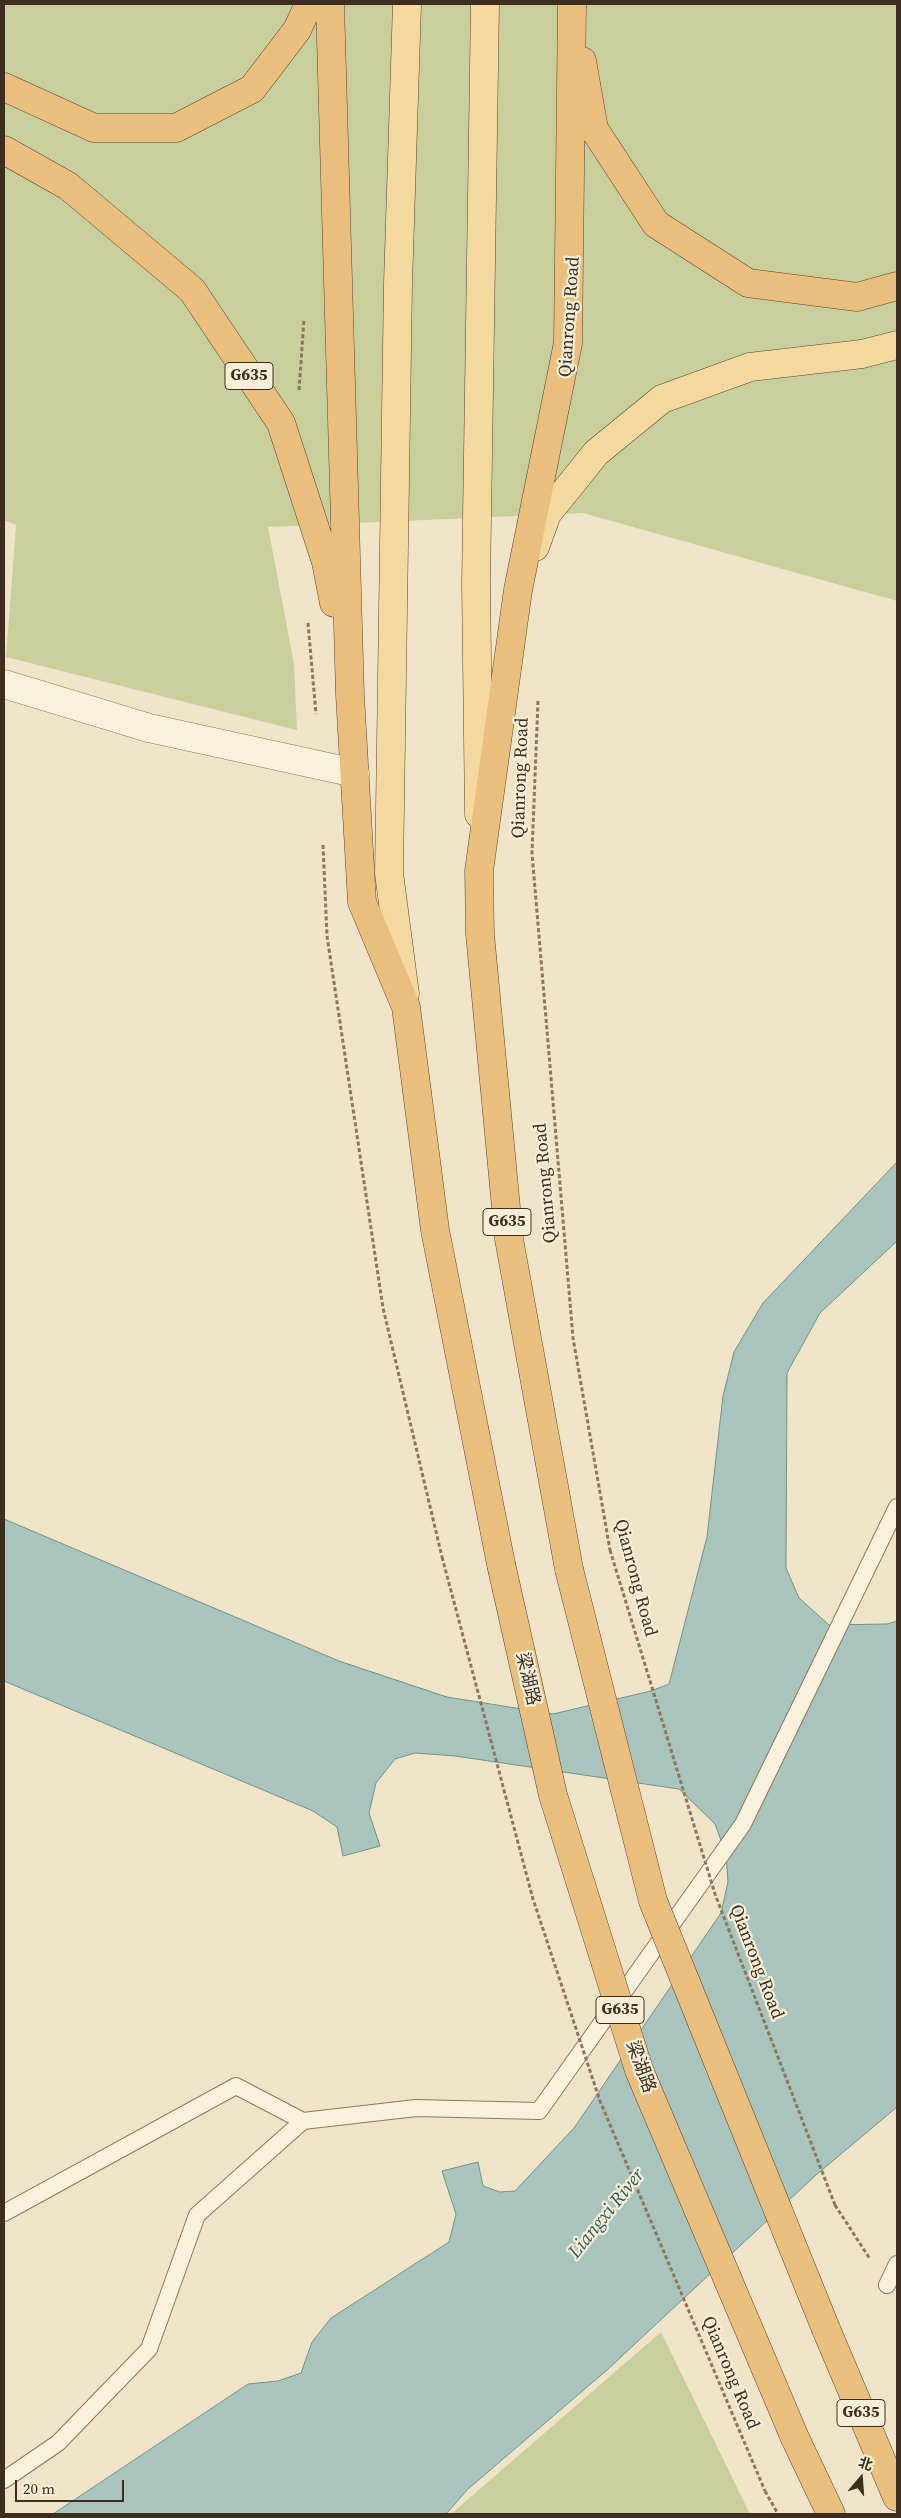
<!DOCTYPE html>
<meta charset="utf-8">
<style>
body{margin:0}
#map{position:relative;width:901px;height:2518px;overflow:hidden;background:#f0e4c8;font-family:"Source Serif 4","Noto Sans SC",serif}
canvas{display:block}
.frame{position:absolute;inset:0;border:5px solid #3d2e20;pointer-events:none}
.north{position:absolute;left:836px;top:2453px;width:50px;height:50px;-webkit-text-stroke:4px #f7eed8;paint-order:stroke;rotate:18deg;font-size:14px;font-weight:700;line-height:20px;text-align:center;color:#3d2e20}
.north::after{content:'';display:block;margin:auto;width:18px;height:22px;background:#3d2e20;clip-path:polygon(50% 0,100% 100%,50% 72%,0 100%)}
.scale{position:absolute;left:15px;top:2480px;width:109px;height:22px;box-sizing:border-box;border:2px solid #3d2e20;border-top:0;padding-left:6px;font-size:15px;line-height:18px;white-space:nowrap;color:#3d2e20;-webkit-text-stroke:4px #f7eed8;paint-order:stroke}
</style>
<div id="map">
<canvas width="901" height="2518"></canvas>
<div class="frame"></div>
<div class="north">北</div>
<div class="scale">20 m</div>
</div>
<script>
const c = document.querySelector('canvas').getContext('2d');
c.lineJoin = 'round';
function paint(path, color) { c.fillStyle = color; c.fill(path, 'evenodd'); }
const shape = rows => new Path2D(rows.map(r => 'M' + r).join(''));
function stroke(path, color, width, dash) { c.strokeStyle = color; c.lineWidth = width; c.lineCap = dash ? 'butt' : 'round'; c.setLineDash(dash || []); c.stroke(path); }
function label(font, color, halo, rows, align = 'center') {
  c.font = font + ' "Source Serif 4","Noto Sans SC",serif'; c.lineWidth = 4.5; c.setLineDash([]); c.textBaseline = 'middle'; c.strokeStyle = halo; c.fillStyle = color; for (const [text, x, y, turn = 0] of rows) {
    c.save(); c.translate(x, y); c.rotate((+turn || 0) * Math.PI / 180); c.textAlign = isNaN(turn) ? turn : align; if (halo) c.strokeText(text, 0, 0); c.fillText(text, 0, 0); c.restore();
  }
}
paint(shape([
 [4,4,897,4,897,601,583,513,268,527,294,664,297,730,6,657,16,525,4,520],
 [661,2332,750,2514,451,2514]
]), '#c9cf9b');
const water = shape([
 [897,1162,897,1241,820,1313,787,1373,786,1568,799,1598,829,1625,887,1624,897,1621,897,2107,816,2175,607,2370,468,2489,446,2514,53,2514,248,2384,278,2381,301,2373,312,2342,331,2318,449,2242,456,2214,442,2171,478,2162,483,2186,500,2192,515,2191,574,2128,721,1913,728,1882,726,1854,715,1824,679,1789,455,1756,415,1753,395,1759,376,1783,369,1813,380,1846,343,1856,337,1827,313,1811,4,1681,4,1519,339,1661,447,1697,553,1714,651,1691,669,1684,707,1537,723,1396,734,1352,763,1303,897,1162]
]);
paint(water, '#a9c4bc');
stroke(water, '#6f938a', 1);
const service = shape([
 [4,2213,236,2086,303,2121],
 [887,2285,897,2264],
 [4,2480,58,2443,149,2349,197,2215,303,2121,416,2108,539,2111,743,1824,897,1507]
]);
const minor = shape([
 [4,684,149,728,355,773]
]);
const primary = shape([
 [535,547,547,514,596,453,662,399,750,367,862,354,897,345],
 [479,814,476,583,485,4],
 [405,994,389,873,398,284,407,4]
]);
const trunk = shape([
 [330,4,350,695,362,902,406,1007,435,1230,501,1564],
 [582,61,594,129,656,224,748,283,857,297,897,286],
 [4,87,94,128,176,128,252,89,297,30,309,4],
 [4,150,68,186,192,290,281,423,326,562,334,603],
 [569,1569,509,1239,480,934,479,871,518,590,568,343,572,4],
 [826,2329,897,2497],
 [795,2438,831,2514]
]);
stroke(service, '#8d765c', 18);
stroke(minor, '#8d765c', 29);
stroke(primary, '#5b4430', 29);
stroke(trunk, '#5b4430', 29);
stroke(shape([
 [299,390,304,319],
 [308,623,316,714],
 [538,701,532,853,573,1338,610,1550],
 [323,845,327,936,383,1308,442,1557],
 [835,2205,870,2259],
 [765,2491,778,2514]
]), '#8d765c', 3, [4, 2.5]);
stroke(service, '#faf1dc', 16);
stroke(minor, '#faf1dc', 28);
stroke(primary, '#f3d9a0', 28);
stroke(trunk, '#eabe7c', 28);
const trunkBridge = shape([
 [501,1564,553,1795,639,2070,795,2438],
 [569,1569,653,1901,826,2329]
]);
stroke(trunkBridge, '#5b4430', 29, []);
stroke(shape([
 [610,1550,715,1894,835,2205],
 [442,1557,533,1899,600,2101,765,2491]
]), '#8d765c', 3, [4, 2.5]);
stroke(trunkBridge, '#eabe7c', 28);
for (const [x, y, w] of [
 [249,376,48],
 [507,1222,48],
 [620,2010,48],
 [861,2413,48]
]) { const box = new Path2D(); box.roundRect(x - w / 2, y - 13.5, w, 27, 4); c.fillStyle = '#f7eed8'; c.fill(box); stroke(box, '#3d2e20', 1); }
label('bold 16px', '#3d2e20', null, [
 ["G635",249,376],
 ["G635",507,1222],
 ["G635",620,2010],
 ["G635",861,2413]
]);
label('18px', '#3d2e20', '#f7eed8', [
 ["Qianrong Road",570,317,-86],
 ["Qianrong Road",521,778,-88],
 ["Qianrong Road",546,1183,-95],
 ["Qianrong Road",635,1578,75],
 ["梁湖路",527,1679,77],
 ["Qianrong Road",756,1962,69],
 ["梁湖路",640,2067,70],
 ["Qianrong Road",730,2373,67]
]);
label('italic 19px', '#2f5d5a', '#f7eed8', [
 ["Liangxi River",607,2214,-51]
]);
</script>
